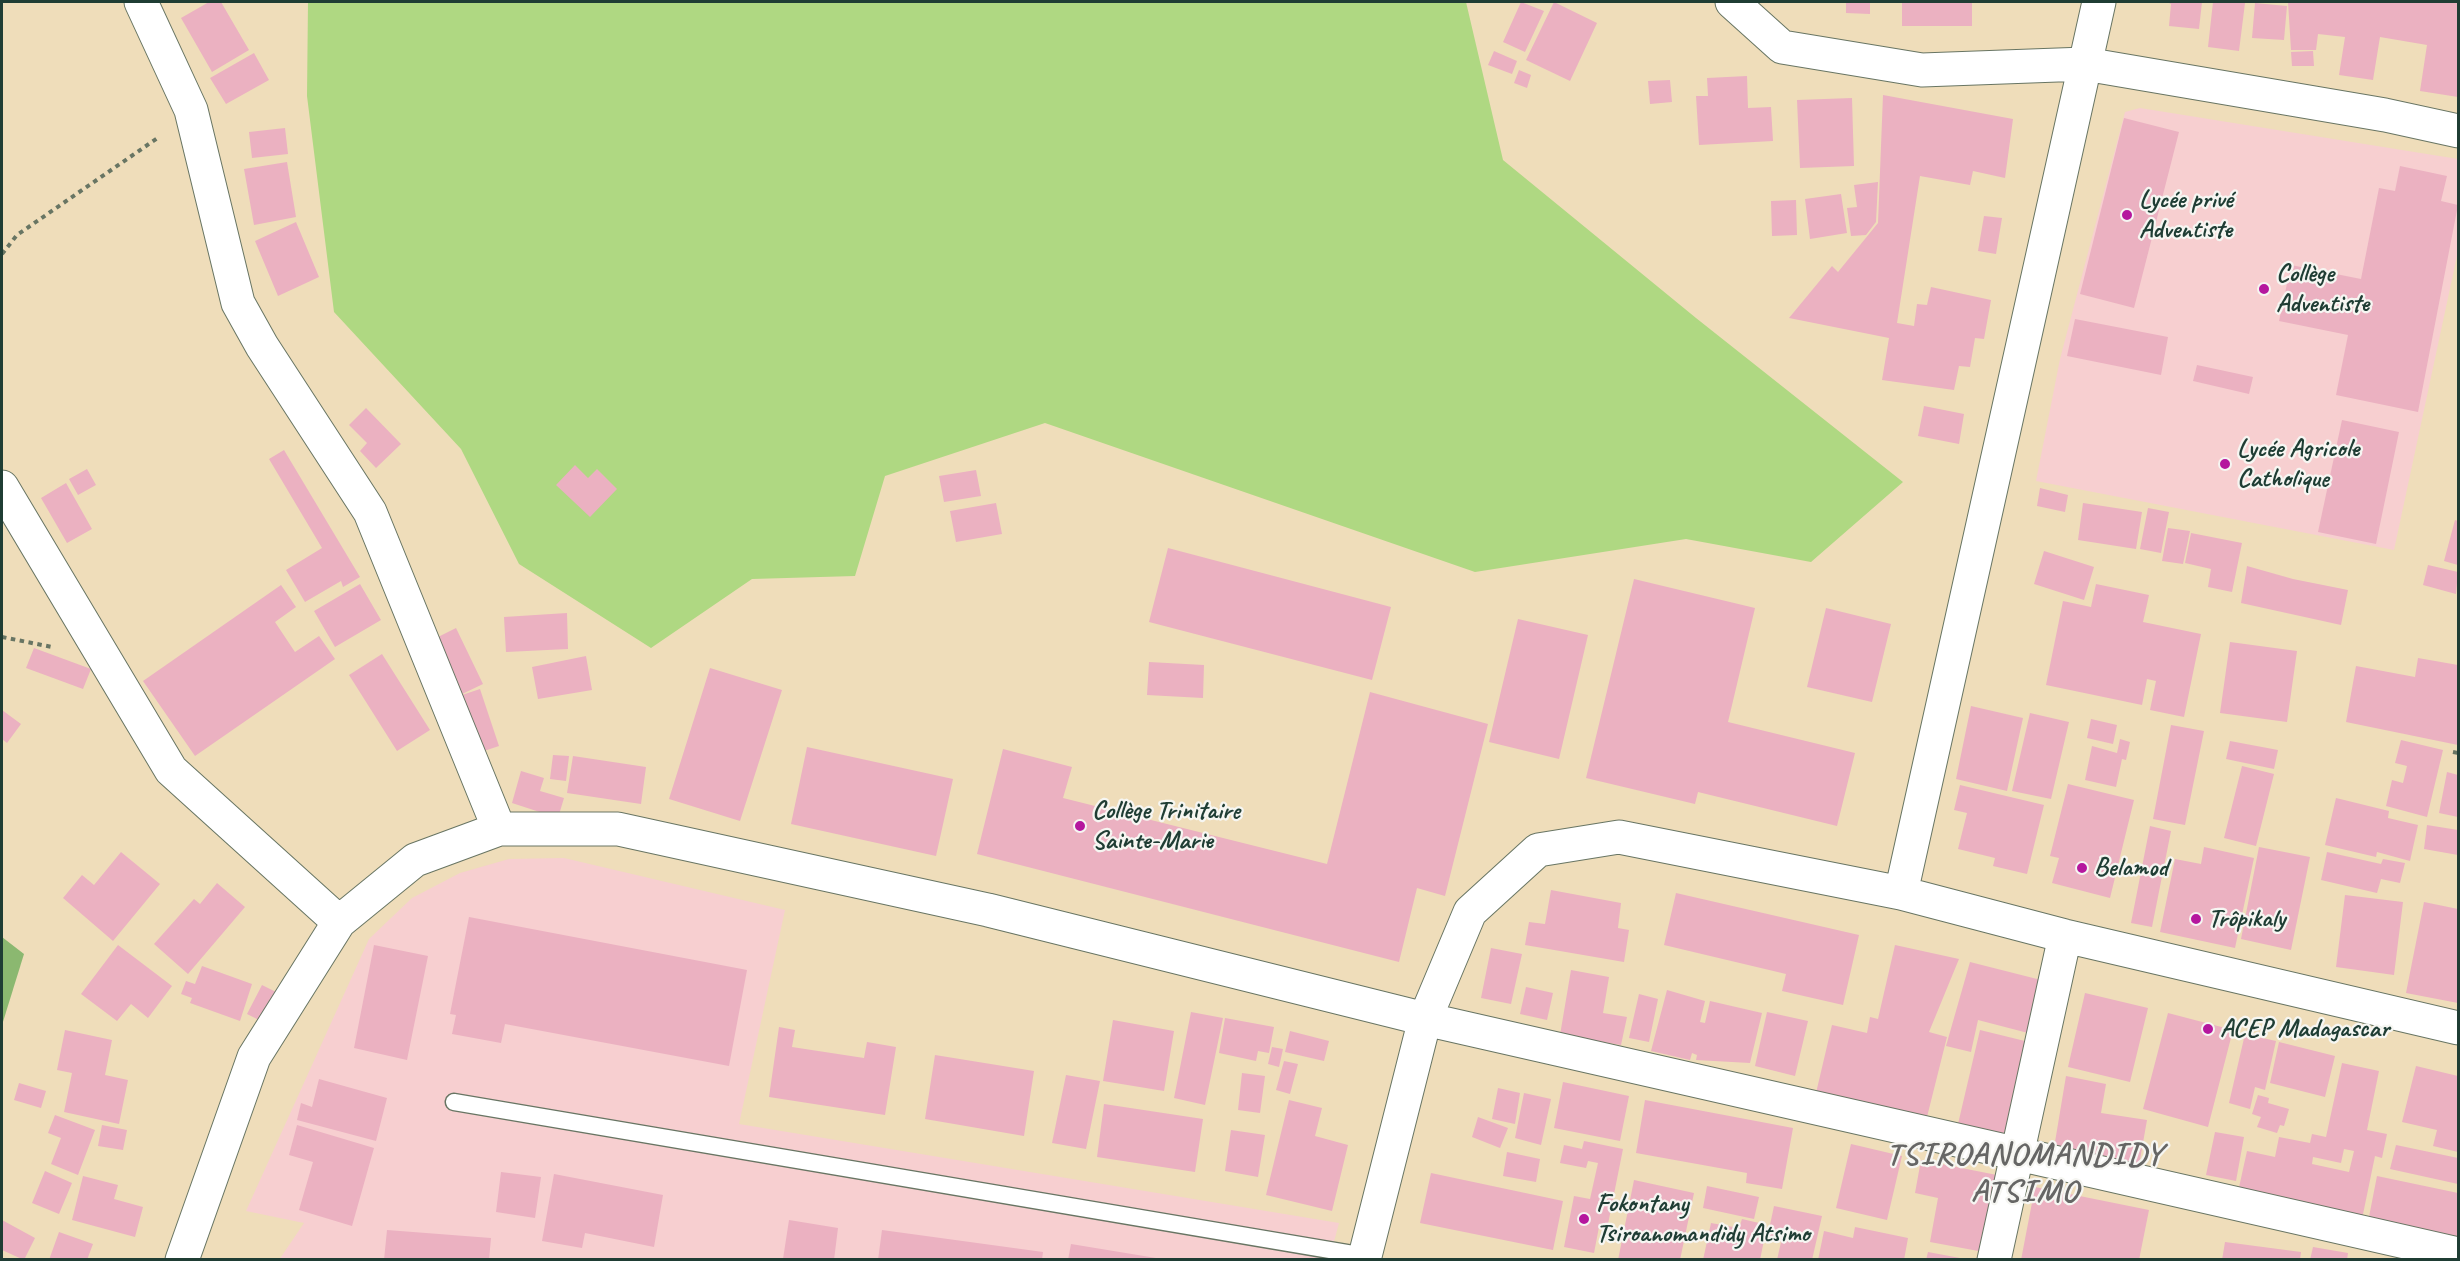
<!DOCTYPE html>
<meta charset="utf-8">
<style>
body{margin:0}
#map{position:relative;width:2460px;height:1261px;overflow:hidden;background:#efddba;font-family:Caveat,sans-serif}
canvas{display:block}
.frame{position:absolute;inset:0;border:3px solid #1f3d34;pointer-events:none}
</style>
<div id="map">
<canvas width="2460" height="1261"></canvas>
<div class="frame"></div>
</div>
<script>
const c = document.querySelector('canvas').getContext('2d');
c.lineJoin = 'round';
function paint(path, color) { c.fillStyle = color; c.fill(path, 'evenodd'); }
const shape = rows => new Path2D(rows.map(r => 'M' + r).join(''));
function stroke(path, color, width, dash) { c.strokeStyle = color; c.lineWidth = width; c.lineCap = dash ? 'butt' : 'round'; c.setLineDash(dash || []); c.stroke(path); }
function label(font, color, halo, rows, align = 'center') {
  c.font = font + ' Caveat,sans-serif'; c.lineWidth = 4.5; c.setLineDash([]); c.textBaseline = 'middle'; c.strokeStyle = halo; c.fillStyle = color; for (const [text, x, y, turn = 0] of rows) {
    c.save(); c.translate(x, y); c.rotate((+turn || 0) * Math.PI / 180); c.textAlign = isNaN(turn) ? turn : align; if (halo) c.strokeText(text, 0, 0); c.fillText(text, 0, 0); c.restore();
  }
}
paint(shape([
 [2140,108,2458,159,2458,251,2394,550,2036,481,2060,359,2125,112],
 [564,858,785,910,739,1124,1339,1223,1329,1260,279,1260,304,1223,246,1211,369,939,412,898,460,873,509,859]
]), '#f7cfd0');
paint(shape([
 [308,2,1466,2,1503,160,1696,318,1903,482,1811,562,1686,539,1475,572,1045,423,885,476,855,576,752,579,651,648,519,564,461,449,334,312,307,96]
]), '#afd882');
paint(shape([
 [2,937,24,954,2,1025]
]), '#8bb870');
paint(shape([
 [209,2,221,2,249,50,212,72,181,18],
 [1521,2,1544,11,1525,52,1503,42],
 [1554,2,1597,23,1570,81,1526,60],
 [1846,2,1870,2,1870,14,1846,13],
 [1902,2,1972,2,1972,26,1902,26],
 [2167,2,2202,2,2199,29,2169,26,2171,4],
 [2213,2,2245,3,2239,51,2208,47],
 [2288,2,2458,2,2458,97,2420,91,2427,45,2380,37,2373,80,2339,75,2345,37,2318,34,2316,50,2291,50],
 [2255,3,2287,6,2284,40,2252,38],
 [1494,51,1517,61,1512,74,1488,65],
 [2313,51,2314,66,2292,66,2291,52],
 [254,53,269,80,226,104,210,78],
 [1519,70,1531,75,1527,88,1514,83],
 [1747,76,1748,108,1771,107,1773,141,1699,145,1696,96,1708,96,1707,78],
 [1670,80,1672,102,1650,104,1648,81],
 [1883,95,2013,119,2005,178,1973,171,1970,185,1920,176,1897,323,1914,326,1917,304,1927,305,1931,287,1991,300,1984,339,1975,338,1970,367,1959,366,1954,390,1882,380,1889,338,1789,318,1832,266,1838,272,1878,223],
 [1852,98,1854,166,1800,168,1797,100],
 [2124,118,2179,132,2134,308,2080,294],
 [285,128,288,154,252,158,249,132],
 [287,162,296,217,254,225,244,169],
 [2400,166,2447,176,2441,201,2458,205,2418,412,2336,395,2348,335,2279,321,2291,265,2361,279,2379,188,2395,191],
 [1878,182,1876,222,1866,235,1851,236,1847,208,1857,207,1854,185],
 [1841,194,1847,233,1810,239,1805,199],
 [1796,200,1797,235,1772,236,1771,201],
 [1984,216,2002,218,1996,254,1978,251],
 [296,222,319,277,278,296,255,241],
 [2075,319,2168,337,2161,375,2067,356],
 [2197,365,2253,377,2249,394,2193,381],
 [1924,406,1964,414,1959,444,1918,436],
 [366,408,401,444,376,468,360,451,367,443,349,425],
 [2342,420,2399,432,2376,544,2318,532],
 [284,450,360,577,343,587,341,581,305,602,286,570,322,548,269,459],
 [575,465,588,478,597,469,617,489,590,517,556,485],
 [87,469,96,485,78,495,69,479],
 [976,470,981,496,944,502,939,476],
 [66,483,92,529,67,543,41,498],
 [2040,488,2068,495,2065,512,2037,506],
 [996,503,1002,534,956,542,950,511],
 [2083,503,2142,512,2136,549,2078,540],
 [2148,508,2169,512,2161,553,2140,549],
 [2455,520,2458,521,2458,565,2444,561],
 [2168,528,2190,531,2183,564,2162,561],
 [2191,533,2242,543,2232,592,2208,587,2211,569,2185,563],
 [1168,548,1391,607,1372,680,1149,622],
 [2044,551,2094,567,2084,600,2034,584],
 [2428,565,2458,572,2456,594,2423,585],
 [2247,566,2293,579,2348,590,2341,625,2241,603],
 [1634,579,1755,608,1728,722,1855,753,1837,826,1698,792,1695,804,1586,778],
 [360,584,381,620,335,647,314,611],
 [2096,584,2149,595,2143,622,2201,634,2184,717,2150,710,2156,681,2147,679,2142,705,2046,685,2063,601,2091,607],
 [281,585,296,607,275,622,295,652,319,636,335,659,195,756,143,681],
 [1826,608,1891,624,1872,702,1807,687],
 [567,613,568,649,506,652,504,617],
 [1518,619,1588,635,1559,759,1489,742],
 [456,628,483,684,458,696,432,640],
 [2230,642,2297,651,2287,722,2220,713],
 [34,648,91,669,83,689,26,668],
 [382,654,430,730,397,751,349,675],
 [586,656,592,690,538,699,532,667],
 [2418,658,2458,665,2458,745,2346,722,2356,666,2415,677],
 [1149,662,1204,665,1203,698,1147,695],
 [710,668,782,690,740,821,669,799],
 [480,689,499,746,481,752,462,695],
 [1370,692,1488,724,1445,896,1417,888,1399,962,977,854,1003,749,1072,767,1063,798,1327,864],
 [1971,706,2023,718,2007,791,1956,779],
 [2,710,21,724,7,743,2,739],
 [2030,713,2069,722,2051,799,2012,791],
 [2091,719,2117,725,2113,744,2087,738],
 [2171,725,2204,731,2185,825,2153,819],
 [2120,739,2130,742,2126,760,2122,759,2116,787,2085,780,2092,746,2117,753],
 [2401,740,2443,750,2427,817,2386,806,2392,780,2403,783,2407,766,2395,763],
 [2230,741,2278,750,2274,769,2226,759],
 [807,747,953,779,936,856,791,824],
 [553,755,569,756,566,781,550,779],
 [573,756,646,767,641,804,567,793],
 [2242,766,2274,774,2256,846,2224,838],
 [521,771,544,778,540,791,564,798,558,818,512,803],
 [2447,772,2458,775,2458,817,2439,813],
 [2068,784,2134,800,2110,898,2052,883,2059,858,2050,856],
 [1960,785,2044,805,2027,874,1993,866,1995,858,1958,849,1967,813,1954,810],
 [2336,798,2389,811,2388,818,2418,825,2410,861,2377,852,2376,857,2325,845],
 [2427,825,2458,830,2458,855,2424,849],
 [2150,826,2171,831,2152,927,2131,923],
 [2204,847,2254,858,2235,948,2160,932,2175,859,2201,864],
 [2259,847,2310,857,2291,950,2241,939],
 [121,852,160,884,113,941,63,898,82,875,94,885],
 [2327,852,2381,864,2383,859,2405,863,2400,883,2381,879,2377,893,2321,880],
 [217,883,245,907,188,974,154,944,194,899,200,904],
 [1551,890,1621,903,1618,928,1629,930,1624,962,1525,945,1529,922,1545,924],
 [1676,893,1859,935,1843,1005,1782,991,1786,974,1664,945],
 [2345,895,2403,902,2394,975,2336,967],
 [2424,902,2458,909,2458,1003,2406,993],
 [469,917,747,970,729,1066,505,1024,501,1043,452,1034,456,1015,450,1014],
 [118,945,172,986,148,1018,131,1004,117,1021,81,994],
 [374,945,428,956,407,1060,354,1048],
 [1895,945,1959,959,1929,1032,1947,1037,1927,1117,1816,1093,1832,1025,1867,1033,1870,1017,1878,1019],
 [1491,948,1522,954,1511,1004,1481,998],
 [1970,962,2041,980,2028,1033,1978,1020,1971,1052,1946,1046],
 [202,966,252,984,240,1021,190,1003,192,998,181,994,186,981,195,984],
 [1571,970,1609,977,1603,1013,1627,1017,1621,1045,1560,1035],
 [262,985,280,994,265,1023,247,1014],
 [1526,987,1553,993,1547,1020,1520,1014],
 [1667,990,1705,1001,1700,1022,1705,1023,1710,1001,1762,1013,1750,1063,1696,1060,1697,1055,1692,1053,1690,1060,1651,1051],
 [2085,993,2148,1008,2130,1082,2068,1067],
 [1639,994,1658,999,1649,1042,1629,1038],
 [1191,1012,1223,1018,1205,1105,1174,1098],
 [1767,1012,1808,1021,1795,1076,1755,1066],
 [2168,1013,2233,1030,2208,1127,2143,1109],
 [1225,1018,1274,1027,1269,1053,1258,1051,1256,1061,1219,1053],
 [1113,1020,1174,1031,1164,1091,1103,1081],
 [779,1027,795,1030,792,1047,864,1058,867,1042,896,1047,885,1115,769,1097],
 [65,1030,112,1040,105,1075,128,1080,119,1124,64,1112,72,1073,57,1070],
 [1980,1030,2029,1042,2007,1136,1958,1124],
 [1290,1031,1329,1041,1324,1061,1285,1052],
 [2245,1034,2276,1041,2265,1090,2255,1087,2250,1109,2229,1103],
 [2279,1042,2335,1056,2325,1097,2270,1083],
 [1272,1047,1283,1049,1279,1067,1268,1064],
 [935,1055,1034,1071,1024,1136,925,1119],
 [1284,1061,1298,1064,1290,1094,1276,1090],
 [2342,1063,2379,1071,2367,1130,2387,1134,2382,1158,2375,1156,2362,1219,2238,1192,2247,1151,2275,1157,2279,1137,2310,1143,2312,1134,2326,1137],
 [2344,1149,2354,1151,2349,1172,2312,1164,2313,1157,2341,1163],
 [2416,1066,2458,1076,2458,1152,2433,1146,2437,1130,2402,1122],
 [1242,1073,1265,1076,1260,1113,1238,1110],
 [1066,1075,1100,1081,1086,1149,1052,1143],
 [2066,1076,2106,1084,2101,1113,2147,1120,2138,1171,2053,1154],
 [319,1079,387,1098,376,1141,297,1120,301,1103,312,1107],
 [1563,1082,1629,1096,1620,1141,1554,1128],
 [19,1083,46,1091,41,1108,14,1100],
 [1498,1088,1520,1093,1515,1124,1492,1119],
 [1524,1093,1551,1099,1541,1145,1515,1138],
 [2258,1095,2269,1098,2268,1103,2289,1109,2284,1126,2280,1125,2277,1133,2257,1127,2261,1117,2252,1114],
 [1289,1100,1322,1108,1315,1136,1348,1145,1332,1211,1266,1195],
 [1645,1100,1793,1128,1782,1189,1746,1183,1747,1173,1636,1153],
 [1104,1104,1203,1119,1195,1172,1097,1157],
 [55,1115,95,1130,78,1175,51,1164,61,1138,48,1133],
 [1478,1117,1508,1128,1500,1148,1472,1137],
 [102,1125,127,1130,123,1150,98,1146],
 [297,1125,374,1148,352,1226,299,1210,313,1162,289,1155],
 [1231,1130,1265,1135,1258,1177,1225,1171],
 [2215,1132,2244,1137,2236,1181,2206,1175],
 [1584,1141,1623,1149,1607,1229,1599,1227,1594,1253,1564,1247,1574,1196,1590,1199,1598,1163,1588,1161,1586,1168,1560,1163,1564,1145,1582,1149],
 [1851,1144,1902,1156,1887,1220,1836,1208],
 [2396,1145,2458,1158,2458,1184,2390,1169],
 [1507,1152,1540,1159,1536,1182,1503,1176],
 [1921,1160,2002,1176,1989,1253,1930,1242,1938,1198,1915,1193],
 [45,1171,72,1183,59,1214,32,1203],
 [501,1172,541,1177,535,1218,496,1212],
 [1431,1173,1563,1201,1553,1250,1420,1223],
 [554,1174,663,1195,654,1247,585,1233,582,1248,542,1241],
 [83,1176,118,1185,114,1199,143,1207,135,1237,72,1220],
 [2377,1176,2458,1193,2458,1241,2368,1222],
 [1634,1180,1694,1193,1680,1260,1618,1260],
 [1707,1186,1759,1197,1754,1219,1703,1208],
 [2035,1187,2149,1210,2139,1260,2021,1260],
 [1774,1206,1822,1216,1812,1260,1777,1260,1781,1242,1767,1239],
 [1742,1219,1759,1223,1757,1233,1765,1235,1760,1260,1703,1260,1711,1223,1739,1228],
 [2,1220,35,1238,24,1260,2,1250],
 [789,1220,838,1228,834,1260,783,1259],
 [1855,1227,1908,1238,1904,1260,1818,1260,1824,1231,1853,1238],
 [387,1230,491,1238,489,1260,384,1260],
 [882,1230,1043,1252,1042,1260,878,1260],
 [59,1232,93,1244,87,1260,49,1260],
 [2225,1242,2301,1252,2300,1260,2222,1260],
 [1071,1244,1156,1258,1156,1260,1068,1260],
 [2313,1247,2348,1253,2347,1260,2310,1260],
 [1928,1252,1960,1258,1960,1260,1926,1260]
]), '#ebb1c1');
const service = shape([
 [454,1102,1365,1256]
]);
const minor = shape([
 [141,2,191,110,238,303,262,346,370,512,499,829],
 [1732,2,1782,47,1922,70,2085,64,2385,115,2458,131],
 [2,487,171,770,339,922],
 [1901,893,2099,2],
 [182,1260,254,1057,339,922,415,860,499,829,618,829,988,910,1425,1019,2458,1254],
 [1364,1260,1425,1019,1470,912,1538,850,1619,837,1901,893,2065,936,2458,1028],
 [1994,1260,2065,936]
]);
stroke(service, '#687563', 19);
stroke(minor, '#687563', 35);
stroke(shape([
 [2,254,17,235,159,137],
 [2,637,52,647],
 [2453,752,2458,753]
]), '#687563', 4, [4.5, 4.5]);
stroke(service, '#fff', 16);
stroke(minor, '#fff', 33);
for (const [x, y, r, color] of [
 [2127,215,6,"#b5179e"],
 [2264,289,6,"#b5179e"],
 [2225,464,6,"#b5179e"],
 [1080,826,6,"#b5179e"],
 [2082,868,6,"#b5179e"],
 [2196,919,6,"#b5179e"],
 [2208,1029,6,"#b5179e"],
 [1584,1219,6,"#b5179e"]
]) { const dot = new Path2D(); dot.arc(x, y, r, 0, 2 * Math.PI); c.fillStyle = color; c.fill(dot); stroke(dot, '#f6f6f2', 2); }
label('bold 26px', '#1f3d34', '#f6f6f2', [
 ["Lycée privé",2139,200],
 ["Adventiste",2139,230],
 ["Collège",2276,274],
 ["Adventiste",2276,304],
 ["Lycée Agricole",2237,449],
 ["Catholique",2237,479],
 ["Collège Trinitaire",1092,811],
 ["Sainte-Marie",1092,841],
 ["Belamod",2094,868],
 ["Trôpikaly",2208,919],
 ["ACEP Madagascar",2220,1029],
 ["Fokontany",1596,1204],
 ["Tsiroanomandidy Atsimo",1596,1234]
], 'left');
c.letterSpacing = '1.5px';
label('bold 32px', '#666665', '#f6f6f2', [
 ["TSIROANOMANDIDY",2025,1156],
 ["ATSIMO",2025,1193]
]);
c.letterSpacing = '0px';
</script>
